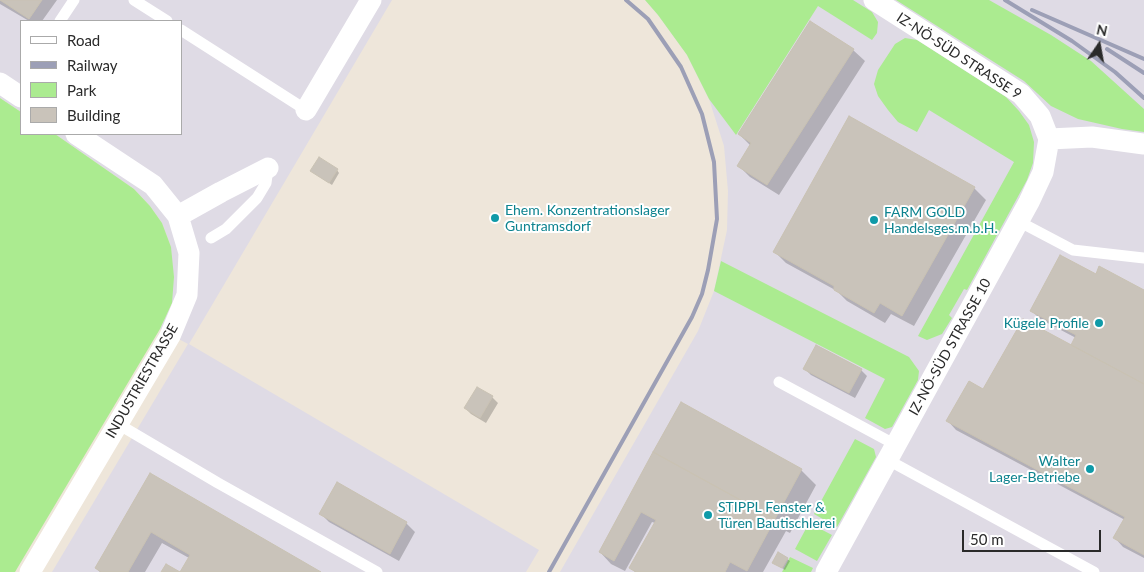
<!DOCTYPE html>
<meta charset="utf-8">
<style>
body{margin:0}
#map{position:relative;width:1144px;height:572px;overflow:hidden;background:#eee6da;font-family:Lato,sans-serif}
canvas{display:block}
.legend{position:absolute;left:20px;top:20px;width:162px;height:115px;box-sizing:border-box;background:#fff;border:1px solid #aaa;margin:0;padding:6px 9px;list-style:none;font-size:15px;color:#2a2a2a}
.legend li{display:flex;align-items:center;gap:10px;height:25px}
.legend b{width:25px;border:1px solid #aaa}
.north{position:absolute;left:1074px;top:20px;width:50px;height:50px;-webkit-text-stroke:4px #fff;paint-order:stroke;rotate:12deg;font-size:14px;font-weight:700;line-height:20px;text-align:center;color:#2a2a2a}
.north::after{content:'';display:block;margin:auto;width:18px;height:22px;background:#2a2a2a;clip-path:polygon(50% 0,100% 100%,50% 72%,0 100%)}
.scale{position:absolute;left:962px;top:530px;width:139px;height:22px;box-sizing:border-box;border:2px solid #2a2a2a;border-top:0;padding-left:6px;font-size:15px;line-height:18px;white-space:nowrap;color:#2a2a2a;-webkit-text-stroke:4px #fff;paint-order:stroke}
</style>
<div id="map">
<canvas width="1144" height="572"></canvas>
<ul class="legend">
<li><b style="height:6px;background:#fff"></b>Road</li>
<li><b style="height:6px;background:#9c9fb6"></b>Railway</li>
<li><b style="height:14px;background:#abeb90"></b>Park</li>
<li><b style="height:14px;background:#c9c3ba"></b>Building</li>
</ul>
<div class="north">N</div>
<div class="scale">50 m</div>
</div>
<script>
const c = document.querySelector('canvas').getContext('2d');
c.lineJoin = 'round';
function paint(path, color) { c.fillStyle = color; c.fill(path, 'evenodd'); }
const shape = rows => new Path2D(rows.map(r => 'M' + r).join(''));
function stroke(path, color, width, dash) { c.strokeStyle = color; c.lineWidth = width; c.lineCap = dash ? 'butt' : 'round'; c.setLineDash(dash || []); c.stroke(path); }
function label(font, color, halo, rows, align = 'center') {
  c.font = font + ' Lato,sans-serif'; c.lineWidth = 4; c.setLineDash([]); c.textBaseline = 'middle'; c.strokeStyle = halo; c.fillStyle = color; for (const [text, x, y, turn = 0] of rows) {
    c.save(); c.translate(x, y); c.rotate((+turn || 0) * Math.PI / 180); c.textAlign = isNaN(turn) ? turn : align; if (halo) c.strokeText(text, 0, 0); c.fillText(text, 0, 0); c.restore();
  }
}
paint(shape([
 [0,0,392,0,189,344,539,550,526,572,52,572,188,344,160,329,172,303,171,247,162,223,150,206,134,189,55,134,181,134,181,21,21,21,21,112,0,98],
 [645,0,1144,0,1144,572,560,572,698,331,714,291,727,230,728,191,724,146,709,99,687,55,658,15]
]), '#dfdbe5');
paint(shape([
 [645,0,853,0,872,12,878,22,877,33,872,40,818,6,736,135,709,99,687,55,658,15],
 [896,0,989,0,1051,35,1091,61,1144,109,1144,132,1122,129,1078,119,1051,106,1024,81],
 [905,38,917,40,1006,97,1019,111,1029,125,1034,142,1033,163,1027,180,967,290,964,289,949,315,952,318,942,334,927,340,918,336,1014,162,929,110,917,132,898,122,888,110,878,96,874,84,878,70,895,44],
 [0,98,21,112,21,134,55,134,134,189,150,206,162,223,171,247,174,277,172,303,160,329,15,572,0,572],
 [721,261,909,357,919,371,918,380,892,427,885,429,865,418,885,379,714,291],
 [855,439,874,449,876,457,837,527,814,514],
 [809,523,832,535,817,561,795,549],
 [790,557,813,568,811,572,782,572]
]), '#abeb90');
paint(shape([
 [0,0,57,0,42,21,29,21,0,4],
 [853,50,865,61,779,195,750,177,739,166,751,146,739,134],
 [849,118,974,188,986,200,914,326,891,314,885,323,847,301,837,291,786,263,775,252],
 [337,170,339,173,332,185,314,173],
 [1096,275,1144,291,1144,558,1123,547,1115,538,1125,520,956,430,948,421,983,390,1072,347,1076,338,1040,319,1032,311],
 [805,369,861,370,867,376,855,398,811,375],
 [477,388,492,397,498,403,486,423,471,414,465,408],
 [654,453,801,470,816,485,790,533,786,531,763,572,635,572,631,568,655,523,652,522,625,571,611,564,600,552],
 [151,475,319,572,181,572,189,558,162,543,145,572,100,572,96,568],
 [337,484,406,523,415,532,399,561,329,522,321,514],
 [787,559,790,561,785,570,777,565]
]), '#0003');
const building = shape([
 [0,0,42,0,29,19,0,0],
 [810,21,854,49,767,185,737,166,751,143,738,134,810,21],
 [849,116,975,187,902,316,880,303,874,313,834,290,834,286,773,252,849,116],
 [319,157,338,169,329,183,310,171,319,157],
 [1060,255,1096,274,1099,266,1144,290,1144,384,1071,345,1076,335,1030,311,1060,255],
 [1023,319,1144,384,1144,555,1113,538,1125,517,946,421,969,381,983,389,1023,319],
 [816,345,862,369,849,393,803,369,816,345],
 [477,387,493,396,480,418,464,408,477,387],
 [681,402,802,469,775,519,653,452,681,402],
 [653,452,775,519,747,571,730,562,725,572,636,572,629,568,656,520,641,512,614,561,599,552,653,452],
 [150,473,321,572,180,572,190,555,151,532,128,572,101,572,95,568,150,473],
 [337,482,407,522,390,554,319,514,337,482],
 [778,552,788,558,782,568,772,563,778,552],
 [166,564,180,572,161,572,166,564]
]);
paint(building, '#c9c3ba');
stroke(building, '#c9c2b3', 1);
stroke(shape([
 [134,0,167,21],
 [60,21,74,0],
 [181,30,306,110],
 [1018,221,1073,250,1144,258],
 [211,238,226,229,257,198,266,183,268,168],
 [779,382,896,445],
 [118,424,218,483,377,572],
 [888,460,1094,572]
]), '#fff', 11);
stroke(shape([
 [0,83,21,97],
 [306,110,371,0],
 [1049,139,1092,137,1144,144],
 [178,216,221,192,268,168],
 [30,572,170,336,187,295,189,253,178,216,153,185,76,134],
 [826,572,1029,202,1043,172,1049,139,1040,116,1021,94,874,0]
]), '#fff', 21);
stroke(shape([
 [1005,0,1072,41,1115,72,1144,98],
 [1032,10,1144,59],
 [1107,49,1144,73],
 [549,572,692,317,702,294,708,270,717,219,714,162,702,114,681,67,648,19,626,0]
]), '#9c9fb6', 4);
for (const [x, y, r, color] of [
 [495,218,5,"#0f9aa8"],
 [874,220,5,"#0f9aa8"],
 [1099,323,5,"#0f9aa8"],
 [1090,469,5,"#0f9aa8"],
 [708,515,5,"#0f9aa8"]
]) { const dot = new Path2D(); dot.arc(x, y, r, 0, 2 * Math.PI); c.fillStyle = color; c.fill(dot); stroke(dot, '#fff', 2); }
label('14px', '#2a2a2a', '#fff', [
 ["IZ-NÖ-SÜD STRASSE 9",959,56,33],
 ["IZ-NÖ-SÜD STRASSE 10",950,347,-61],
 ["INDUSTRIESTRASSE",142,381,-60]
]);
label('14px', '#0d838f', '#fff', [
 ["Ehem. Konzentrationslager",505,210],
 ["Guntramsdorf",505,226],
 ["FARM GOLD",884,212],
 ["Handelsges.m.b.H.",884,228],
 ["Kügele Profile",1089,323,"right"],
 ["Walter",1080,461,"right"],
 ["Lager-Betriebe",1080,477,"right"],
 ["STIPPL Fenster &",718,507],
 ["Türen Bautischlerei",718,523]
], 'left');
</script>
